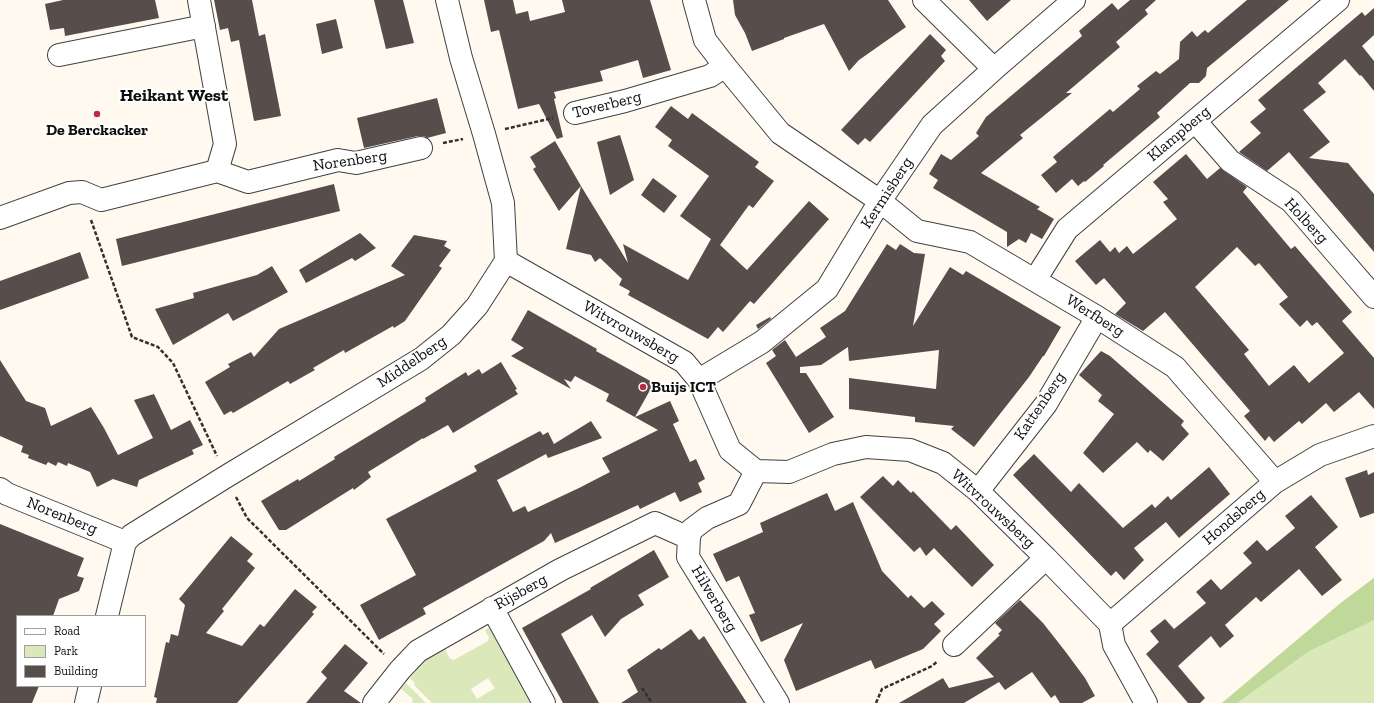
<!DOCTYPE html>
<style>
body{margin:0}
#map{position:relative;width:1374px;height:703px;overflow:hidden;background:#fff9f0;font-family:"Zilla Slab",serif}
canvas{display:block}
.legend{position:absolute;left:16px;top:615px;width:130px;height:72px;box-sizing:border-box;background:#fff;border:1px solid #9f9f9f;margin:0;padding:5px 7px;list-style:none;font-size:12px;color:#0e0e0e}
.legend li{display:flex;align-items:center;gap:8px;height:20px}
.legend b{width:20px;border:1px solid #9f9f9f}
</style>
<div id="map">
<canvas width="1374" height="703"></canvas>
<ul class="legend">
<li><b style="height:5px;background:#fff"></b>Road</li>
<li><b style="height:11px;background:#dae8ba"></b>Park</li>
<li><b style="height:11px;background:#574d4b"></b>Building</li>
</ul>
</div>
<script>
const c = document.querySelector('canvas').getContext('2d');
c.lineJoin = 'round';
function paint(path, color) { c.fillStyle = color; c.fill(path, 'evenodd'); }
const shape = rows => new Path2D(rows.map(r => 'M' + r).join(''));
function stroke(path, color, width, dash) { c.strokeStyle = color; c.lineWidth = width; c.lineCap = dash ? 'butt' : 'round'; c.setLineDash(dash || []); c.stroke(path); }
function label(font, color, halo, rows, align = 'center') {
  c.font = font + ' "Zilla Slab",serif'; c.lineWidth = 4; c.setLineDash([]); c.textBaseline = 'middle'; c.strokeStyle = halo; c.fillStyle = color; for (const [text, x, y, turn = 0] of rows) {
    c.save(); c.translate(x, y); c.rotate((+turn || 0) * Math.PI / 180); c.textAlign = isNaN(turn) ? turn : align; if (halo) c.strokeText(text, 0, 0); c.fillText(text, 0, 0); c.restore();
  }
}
paint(shape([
 [1374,578,1374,703,1222,703,1342,602],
 [494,625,510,660,508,661,532,703,432,703,414,685,415,683,410,678,430,655,444,647,450,659,454,660,488,641,489,638,485,630],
 [488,678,495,688,477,699,471,689],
 [406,683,426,703,412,703,413,699,401,689]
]), '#dae8ba');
paint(shape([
 [1374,578,1374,620,1309,651,1237,703,1222,703,1342,602]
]), '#c0d99a');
paint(shape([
 [63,0,155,0,159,18,65,36,64,28,50,30,45,4],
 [214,0,252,0,259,36,265,34,281,116,254,121,239,40,231,42,228,28,220,30],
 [374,0,403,0,414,43,386,49],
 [484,0,513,0,516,14,528,11,530,21,565,12,562,0,650,0,671,70,643,78,638,60,600,71,603,81,554,92,556,98,554,99,563,137,557,139,539,104,518,109,499,30,491,32],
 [733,0,888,0,906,27,859,60,849,71,824,24,784,38,784,39,752,51,745,33,735,15],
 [969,0,1011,0,987,21],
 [1130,0,1156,0,1145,10,1148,14,1116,42,1120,47,1066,93,1072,93,1020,135,1023,138,981,173,1040,207,1037,209,1054,219,1042,239,1031,233,1026,243,1019,239,1007,247,1007,232,933,188,938,180,929,174,941,154,951,160,979,136,976,133,986,117,1082,36,1079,31,1112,3,1118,10],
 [1247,0,1289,0,1207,68,1206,76,1199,83,1190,83,1157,113,1160,117,1103,165,1104,166,1085,182,1084,181,1078,186,1072,179,1056,193,1041,175,1057,162,1053,157,1110,109,1113,112,1140,89,1137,86,1156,71,1160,74,1179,59,1180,42,1192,31,1197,37,1205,30,1208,33],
 [1374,8,1374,35,1362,46,1374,61,1374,91,1361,75,1360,76,1345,59,1318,83,1326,92,1303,110,1330,142,1309,158,1348,163,1374,194,1374,252,1289,152,1267,171,1239,152,1261,133,1250,122,1266,109,1258,100,1362,12,1365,16],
 [336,19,343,48,322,54,316,24],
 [930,34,946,50,941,56,945,61,870,142,865,138,858,145,841,130],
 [437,98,446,133,427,138,424,136,418,136,364,148,357,118],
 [671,106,688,119,692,113,759,162,755,167,774,181,753,208,749,205,720,245,747,270,809,201,829,219,754,304,750,301,723,332,718,327,708,339,628,295,630,291,619,285,622,279,600,258,595,262,591,255,566,249,581,186,628,263,623,244,688,280,711,239,680,216,709,176,668,146,672,140,655,127],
 [620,135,634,180,610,195,597,142],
 [555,141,581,186,559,211,533,169,536,167,530,157],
 [1186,154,1207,179,1220,168,1247,187,1243,192,1291,249,1295,246,1352,312,1342,321,1374,358,1374,409,1359,392,1334,412,1326,403,1302,424,1299,421,1274,442,1269,436,1265,441,1244,416,1250,411,1165,312,1143,331,1115,314,1126,303,1104,278,1096,285,1075,261,1100,240,1110,252,1115,247,1119,253,1127,246,1133,254,1177,219,1163,202,1168,199,1153,182],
 [1237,247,1255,266,1259,263,1288,297,1279,304,1300,327,1307,320,1312,326,1317,322,1344,353,1309,383,1294,365,1269,386,1244,354,1249,350,1195,287],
 [653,178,677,196,664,213,641,195],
 [334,184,340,211,122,266,116,239],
 [360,233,376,248,355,261,352,258,306,283,299,270],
 [414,235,447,241,444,246,451,250,439,266,442,268,405,321,394,328,393,326,345,353,344,350,313,368,315,370,290,384,288,381,233,413,231,411,224,415,205,382,230,367,228,364,251,352,254,357,279,329,405,275,391,266],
 [887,244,896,250,900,244,914,253,925,254,913,326,950,267,963,275,966,271,1061,327,1044,356,1043,356,1029,377,974,447,951,429,954,426,915,422,915,417,849,409,849,378,936,389,939,350,849,361,848,347,821,365,800,367,800,373,806,373,834,417,809,433,766,363,776,356,772,350,785,340,796,357,826,337,820,328,845,311],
 [80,252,89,278,0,310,0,281],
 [272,266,288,292,233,321,228,313,173,345,155,309,194,298,193,293,257,275],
 [528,310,597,349,596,351,654,383,635,417,670,401,679,421,673,424,690,462,696,459,705,479,698,483,702,492,680,502,675,492,640,509,638,505,555,543,551,533,544,541,423,608,426,614,379,640,360,605,416,575,386,519,477,471,474,466,540,431,543,435,548,432,554,444,591,421,602,438,548,458,546,454,497,480,513,512,525,506,528,512,579,488,610,472,602,458,658,430,606,401,609,394,575,376,571,382,564,379,571,389,511,356,524,348,511,340],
 [770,317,771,319,758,329,756,325],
 [1101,351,1110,356,1184,421,1181,425,1189,434,1163,461,1150,450,1148,453,1137,442,1103,473,1083,453,1114,414,1098,401,1102,395,1079,375],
 [0,360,26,401,45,408,51,426,91,407,104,428,118,455,153,438,134,400,154,394,171,430,190,420,203,445,192,450,194,454,139,480,137,487,113,479,97,487,90,472,68,463,67,466,58,462,56,466,48,462,46,465,28,458,29,455,21,452,23,446,0,436],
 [501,362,517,389,515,390,518,394,453,433,448,425,423,439,423,438,368,472,371,477,354,490,353,488,286,530,279,530,261,501,298,479,299,481,335,459,334,457,426,401,425,398,466,372,468,376,479,369,482,374],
 [1034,454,1071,492,1079,483,1123,528,1152,504,1155,508,1168,496,1171,500,1209,467,1230,494,1179,538,1166,522,1134,548,1144,560,1124,580,1116,571,1111,576,1013,475],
 [1367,470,1368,475,1374,472,1374,513,1360,518,1345,478],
 [883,476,893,486,898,480,911,493,913,491,951,530,956,525,994,565,972,587,934,548,926,556,920,547,914,552,860,497],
 [827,493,835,511,853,502,882,571,908,598,911,595,924,608,932,601,945,614,934,624,941,631,923,649,875,669,871,660,796,691,784,660,803,623,761,642,749,615,755,613,739,576,726,582,713,554,763,532,760,523],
 [1311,495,1338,527,1315,547,1342,580,1322,596,1299,569,1261,602,1256,597,1225,625,1234,636,1220,648,1211,636,1178,666,1205,698,1200,703,1188,703,1146,654,1159,642,1150,631,1165,619,1174,629,1206,603,1196,592,1211,579,1221,590,1252,563,1243,553,1257,540,1267,551,1295,528,1285,516],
 [0,524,84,558,77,576,84,578,79,591,59,599,53,616,17,616,17,686,39,686,32,703,0,703],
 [231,536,253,554,247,561,255,568,222,609,224,611,206,633,242,646,260,624,264,627,295,589,317,607,312,612,314,614,237,703,156,703,157,698,154,697,166,642,169,643,171,634,178,636,185,605,179,599],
 [654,550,669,577,638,595,644,605,621,619,605,637,592,615,561,634,599,703,563,703,522,628,591,589,590,588],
 [1020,600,1043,623,1065,651,1085,678,1095,696,1082,703,1060,703,1055,695,1051,698,1032,672,1005,690,999,682,964,703,899,703,943,678,949,688,994,677,976,658,1000,635,998,634,1002,630,995,623],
 [691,629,699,640,704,636,747,703,621,703,638,692,627,670,659,648,661,650],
 [345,644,368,663,344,691,361,703,306,703,327,678,321,672]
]), '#574d4b');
const minor = shape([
 [199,0,225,144,217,171],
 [694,0,705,40,725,66,780,133,880,201,917,231,970,242,1097,317,1175,367,1275,482],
 [924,0,994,69],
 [59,55,204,26],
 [575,113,625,101,710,76,725,66],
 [1195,121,1230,161,1291,201,1374,297],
 [0,218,69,193,82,192,101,200,217,171,248,182,338,160,356,163,421,148],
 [506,261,684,362,699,380,730,450,756,471,789,472,833,454,866,447,910,450,943,463,978,491,1046,558,1110,624,1114,645,1146,703],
 [1035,280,1067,229,1338,0],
 [699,380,762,342,827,289,880,201,932,125,994,69,1074,0],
 [756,471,739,504,707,518,691,530,689,538,688,557,778,703],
 [0,489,7,494,125,542],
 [978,491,1046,404,1097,317],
 [492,608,544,703],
 [107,616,125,542,132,535,227,476,421,359,451,335,477,306,506,261,503,203,484,134,461,58,447,0],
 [1110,624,1275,482,1320,455,1374,436],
 [954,645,1046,558],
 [86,703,90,686],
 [374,703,400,670,418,651,560,570,655,523,689,538]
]);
stroke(minor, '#414141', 24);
stroke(shape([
 [505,129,553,118],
 [443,143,463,139],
 [91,220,132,337,158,347,173,363,217,456],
 [236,497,247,518,384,654],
 [642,688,652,703],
 [876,703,882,689,932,666,938,661]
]), '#303030', 2.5, [4, 2]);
stroke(minor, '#fff', 22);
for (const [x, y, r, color] of [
 [97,114,4,"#bb2a49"],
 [643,387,4,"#bb2a49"]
]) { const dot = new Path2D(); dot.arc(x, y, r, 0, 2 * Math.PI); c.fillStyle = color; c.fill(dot); stroke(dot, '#fff', 1.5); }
label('16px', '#0e0e0e', '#fff', [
 ["Toverberg",607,105,-14],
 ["Klampberg",1179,134,-40],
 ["Norenberg",350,161,-8],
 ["Kermisberg",887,193,-57],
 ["Holberg",1306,221,47],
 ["Werfberg",1095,316,32],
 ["Witvrouwsberg",631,332,30],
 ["Middelberg",412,362,-34],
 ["Kattenberg",1040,406,-56],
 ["Witvrouwsberg",993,509,43],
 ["Norenberg",62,516,22],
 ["Hondsberg",1234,517,-41],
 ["Rijsberg",521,592,-29],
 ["Hilverberg",714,599,59]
]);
label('bold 16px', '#0e0e0e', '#fff', [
 ["De Berckacker",97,130],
 ["Buijs ICT",651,387,"left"]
]);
label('bold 18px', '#0e0e0e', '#fff', [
 ["Heikant West",174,96]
]);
</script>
